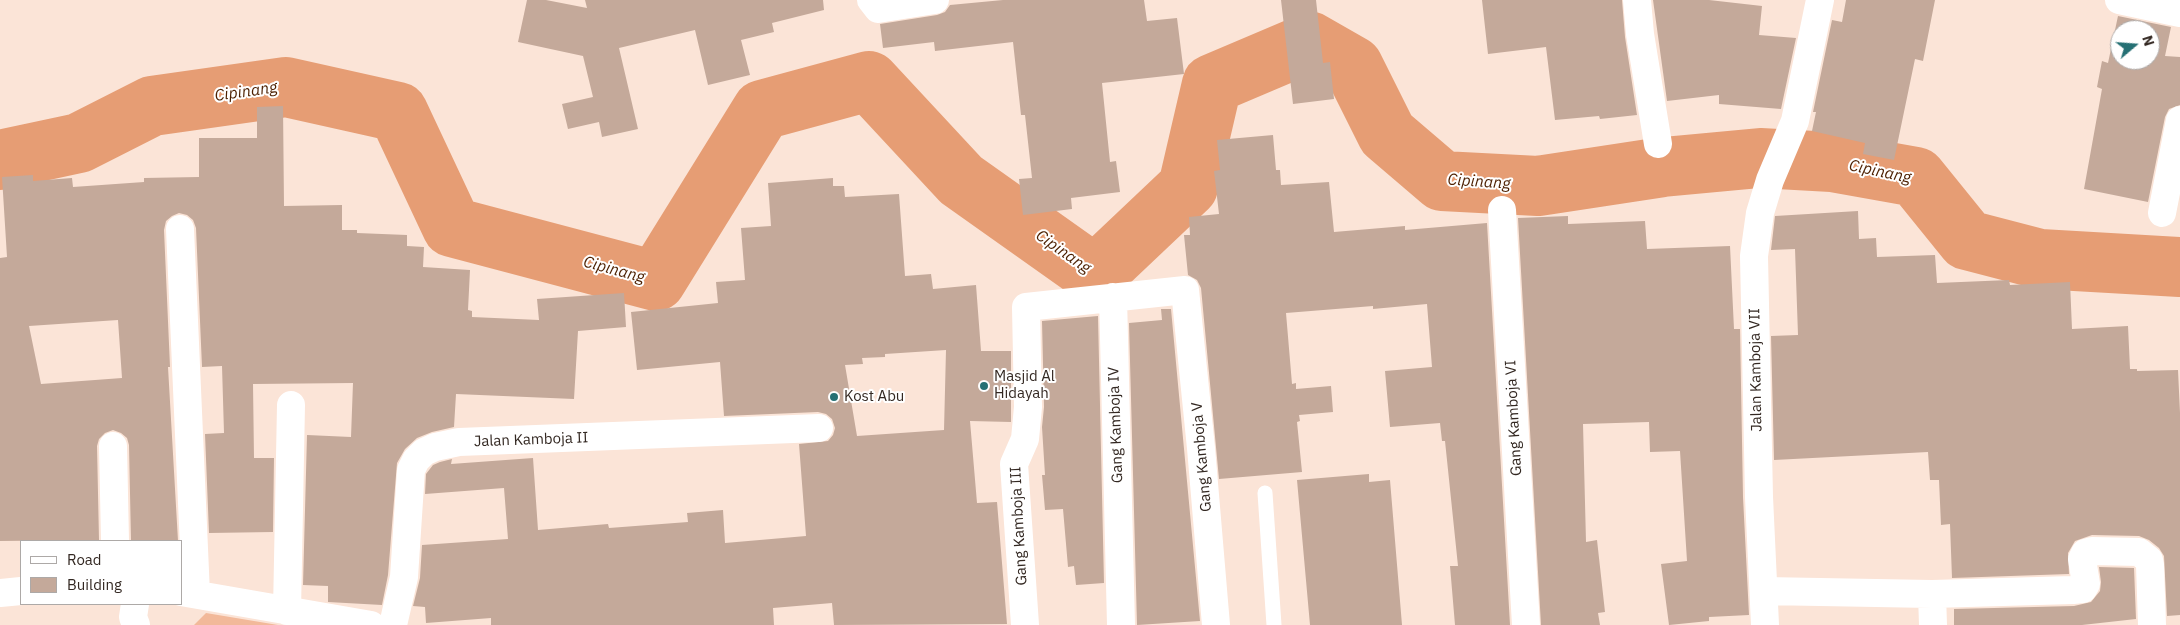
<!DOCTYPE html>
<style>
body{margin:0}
#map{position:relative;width:2180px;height:625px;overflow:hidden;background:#fbe4d7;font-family:"IBM Plex Sans",sans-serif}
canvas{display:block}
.legend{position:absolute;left:20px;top:540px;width:162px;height:65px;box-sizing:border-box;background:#fff;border:1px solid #ada9a7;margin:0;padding:6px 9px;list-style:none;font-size:15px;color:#332822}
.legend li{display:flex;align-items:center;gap:10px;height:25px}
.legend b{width:25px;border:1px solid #ada9a7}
.north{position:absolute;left:2110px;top:20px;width:50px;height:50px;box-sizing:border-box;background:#fff;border:1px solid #ada9a7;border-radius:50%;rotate:72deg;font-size:14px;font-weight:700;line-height:20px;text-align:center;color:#332822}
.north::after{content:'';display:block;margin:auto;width:18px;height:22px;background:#257074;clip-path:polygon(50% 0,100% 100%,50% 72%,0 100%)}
</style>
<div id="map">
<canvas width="2180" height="625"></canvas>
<ul class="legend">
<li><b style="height:6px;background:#fff"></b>Road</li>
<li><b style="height:14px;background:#c4a99a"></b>Building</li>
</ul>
<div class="north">N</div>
</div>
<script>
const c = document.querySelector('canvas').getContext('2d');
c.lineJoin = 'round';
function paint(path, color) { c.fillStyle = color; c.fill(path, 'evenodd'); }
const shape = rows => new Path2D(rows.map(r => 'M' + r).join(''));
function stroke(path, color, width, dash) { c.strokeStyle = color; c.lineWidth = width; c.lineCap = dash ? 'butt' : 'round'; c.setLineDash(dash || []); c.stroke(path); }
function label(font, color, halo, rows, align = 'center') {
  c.font = font + ' "IBM Plex Sans",sans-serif'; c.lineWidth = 4; c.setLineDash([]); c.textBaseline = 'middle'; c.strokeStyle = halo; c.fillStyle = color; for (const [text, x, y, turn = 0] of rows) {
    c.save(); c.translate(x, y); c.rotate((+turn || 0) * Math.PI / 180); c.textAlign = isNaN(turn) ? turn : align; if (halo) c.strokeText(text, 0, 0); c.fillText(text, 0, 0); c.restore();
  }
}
paint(shape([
 [206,613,278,625,194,625]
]), '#f2b99a');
stroke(shape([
 [0,160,79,143,152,106,286,87,398,112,452,227,656,281,762,110,869,81,961,180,1095,275,1188,187,1212,84,1311,42,1353,66,1387,134,1442,181,1538,186,1663,167,1760,158,1832,162,1916,177,1967,240,2040,259,2180,267]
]), '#e69d74', 60);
paint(shape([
 [527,0,546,0,587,8,585,0,823,0,824,10,772,23,774,32,741,40,750,75,708,85,695,30,619,48,638,129,602,137,599,122,568,129,562,104,593,97,583,56,518,42],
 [1003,0,1144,0,1147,21,1177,18,1184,74,1102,83,1110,162,1116,161,1120,192,1071,198,1072,209,1023,215,1019,179,1032,178,1025,115,1021,115,1013,42,935,51,934,42,883,48,880,24,937,15,945,12,950,5],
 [1281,0,1316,0,1323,63,1330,62,1334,99,1293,104],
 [1482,0,1622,0,1625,37,1637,115,1600,119,1599,116,1555,120,1546,47,1488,54],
 [1653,0,1709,0,1762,6,1759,35,1796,38,1781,109,1719,104,1719,95,1667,101],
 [1846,0,1935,0,1923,61,1915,59,1894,160,1863,154,1865,143,1812,131,1816,112,1813,112,1832,20,1842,22],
 [2118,16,2171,27,2165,56,2180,57,2180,105,2169,109,2165,117,2148,202,2084,189,2102,89,2097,87,2102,61,2108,63],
 [2120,30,2150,30,2150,60,2120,60],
 [283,106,284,206,342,205,342,230,357,230,357,233,407,235,407,246,424,247,423,267,470,270,468,310,472,311,472,317,539,320,537,299,624,293,626,327,578,331,574,399,456,394,454,427,432,432,417,438,405,449,397,463,388,575,382,605,328,602,328,586,303,585,307,435,351,437,353,383,253,384,254,458,274,458,273,532,209,533,205,434,224,433,222,366,202,367,196,228,193,220,187,215,179,213,172,216,166,221,164,230,170,367,168,367,178,541,131,541,129,445,127,438,121,433,113,430,105,433,99,439,97,446,99,540,0,541,0,258,7,257,2,177,33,175,33,181,72,178,73,187,144,182,144,178,199,177,199,138,257,138,257,107],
 [118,320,122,378,41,384,29,326],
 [1273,135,1276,170,1280,170,1281,185,1329,182,1334,232,1405,226,1405,230,1487,223,1510,625,1455,625,1450,566,1458,566,1445,441,1442,441,1440,423,1390,427,1385,371,1432,367,1427,304,1373,309,1373,306,1286,313,1292,384,1296,383,1296,389,1331,386,1333,412,1299,415,1300,421,1297,422,1302,472,1219,479,1201,288,1197,280,1188,275,1184,235,1190,235,1189,217,1219,214,1214,171,1220,170,1217,140],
 [833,178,833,186,844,186,845,197,899,194,905,276,931,274,933,289,976,285,981,351,1011,351,1011,422,970,421,977,503,997,502,1007,624,834,625,832,603,773,608,774,625,491,625,491,618,426,623,425,607,413,606,420,578,422,545,508,539,504,488,425,494,426,474,433,465,440,462,452,459,451,464,533,458,538,530,608,524,609,528,688,522,687,513,723,510,725,543,806,536,799,444,828,441,833,435,835,428,832,419,826,414,818,412,724,416,720,362,637,370,631,312,718,303,716,282,745,280,741,228,771,226,768,183],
 [946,350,944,430,857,436,845,365,863,364,862,358,885,357,885,354],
 [1858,211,1859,239,1876,238,1877,257,1935,255,1937,283,2009,280,2010,285,2070,282,2072,329,2128,326,2130,369,2137,369,2137,371,2178,370,2180,413,2180,615,2167,616,2164,556,2159,548,2149,540,2139,536,2092,535,2075,541,2068,553,2069,574,1952,578,1950,524,1941,525,1939,480,1930,480,1928,452,1774,460,1771,336,1798,335,1795,249,1771,250,1775,216],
 [1568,216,1568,224,1645,221,1647,249,1730,246,1734,329,1740,329,1743,497,1749,615,1709,617,1709,621,1669,625,1661,564,1687,561,1680,451,1650,452,1649,422,1583,424,1586,542,1597,540,1605,612,1598,613,1600,625,1541,625,1518,218],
 [1161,309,1171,309,1200,621,1137,625,1129,323,1162,320],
 [1098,316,1104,583,1076,585,1074,566,1068,567,1063,509,1045,510,1042,475,1045,475,1042,427,1044,407,1042,321],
 [1369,474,1369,482,1390,480,1402,625,1310,625,1297,480],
 [2099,567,2134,568,2136,619,2082,625,1954,625,1954,609,2074,606,2091,602,2100,591,2101,582]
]), '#c4a99a');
stroke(shape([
 [1265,493,1274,625]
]), '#fff', 15);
stroke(shape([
 [871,0,878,9,935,0],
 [1637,0,1640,34,1658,144],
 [2119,0,2180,13],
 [1502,210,1526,625],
 [2162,213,2180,120],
 [180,229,196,594],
 [1113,297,1121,625],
 [113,446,115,541],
 [1764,591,1932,594,2073,590,2083,589,2086,584,2082,559,2085,553,2092,551,2139,552,2149,560,2150,565,2152,625],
 [181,592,371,625],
 [0,593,21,591],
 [1932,594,1933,625],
 [135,604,133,617,136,625],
 [287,611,291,405],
 [393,625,404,577,411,470,416,460,424,452,435,447,459,442,819,428],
 [1025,625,1014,464,1025,439,1028,407,1026,307,1185,290,1201,448,1216,625],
 [1765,625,1759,497,1754,256,1760,213,1770,180,1795,121,1820,0]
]), '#fff', 28);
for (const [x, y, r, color] of [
 [984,386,5,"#257074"],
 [834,397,5,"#257074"]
]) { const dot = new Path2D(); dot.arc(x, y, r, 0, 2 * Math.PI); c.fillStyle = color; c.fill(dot); stroke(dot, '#fff', 2); }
label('15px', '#332822', '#fff', [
 ["Jalan Kamboja VII",1756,370,-91],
 ["Gang Kamboja VI",1514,418,-93],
 ["Gang Kamboja IV",1116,425,-92],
 ["Jalan Kamboja II",531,440,-2],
 ["Gang Kamboja V",1202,457,-95],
 ["Gang Kamboja III",1019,526,-93]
]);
label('15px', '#332822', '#fff', [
 ["Masjid Al",994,377],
 ["Hidayah",994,394],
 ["Kost Abu",844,397]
], 'left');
label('italic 16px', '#4c1f00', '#fff', [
 ["Cipinang",246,92,-8],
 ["Cipinang",1880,172,12],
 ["Cipinang",1479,182,4],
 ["Cipinang",1063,252,35],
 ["Cipinang",614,270,15]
]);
</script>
